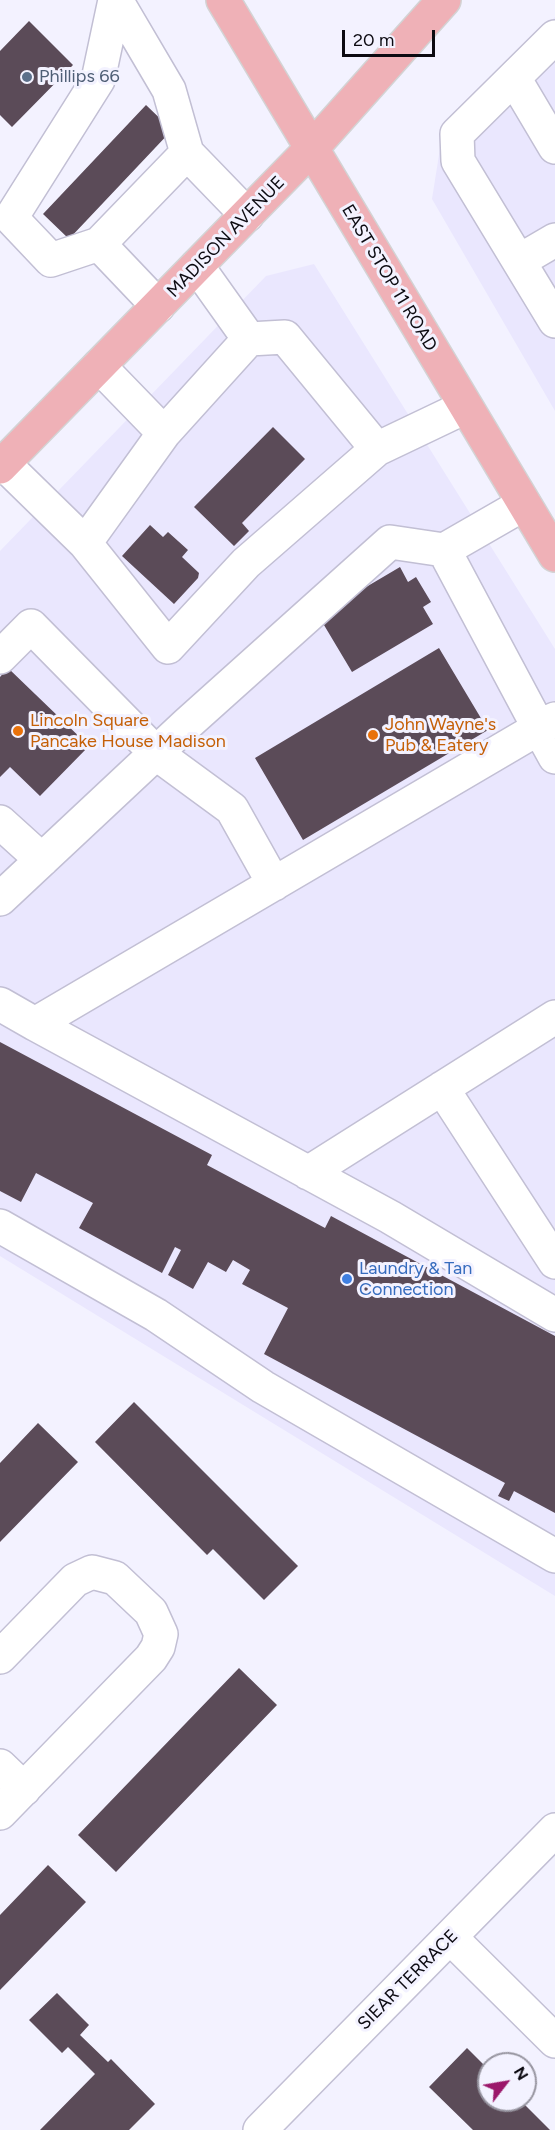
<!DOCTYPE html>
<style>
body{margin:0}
#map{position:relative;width:555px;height:2130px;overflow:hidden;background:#f3f2ff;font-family:Figtree,sans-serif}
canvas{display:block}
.north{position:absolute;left:477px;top:2052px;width:60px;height:60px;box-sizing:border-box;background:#f3f2ff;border:2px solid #9795a0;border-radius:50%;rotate:59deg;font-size:16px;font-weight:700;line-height:24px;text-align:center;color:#0c0a11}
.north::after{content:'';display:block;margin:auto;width:21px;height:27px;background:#9b176a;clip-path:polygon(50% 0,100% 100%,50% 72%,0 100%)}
.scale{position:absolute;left:342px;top:30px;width:93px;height:27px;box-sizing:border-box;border:3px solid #0c0a11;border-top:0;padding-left:8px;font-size:18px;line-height:21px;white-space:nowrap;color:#0c0a11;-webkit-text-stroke:4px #f3f2ff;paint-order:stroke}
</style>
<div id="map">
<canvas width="555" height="2130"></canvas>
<div class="north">N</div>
<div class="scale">20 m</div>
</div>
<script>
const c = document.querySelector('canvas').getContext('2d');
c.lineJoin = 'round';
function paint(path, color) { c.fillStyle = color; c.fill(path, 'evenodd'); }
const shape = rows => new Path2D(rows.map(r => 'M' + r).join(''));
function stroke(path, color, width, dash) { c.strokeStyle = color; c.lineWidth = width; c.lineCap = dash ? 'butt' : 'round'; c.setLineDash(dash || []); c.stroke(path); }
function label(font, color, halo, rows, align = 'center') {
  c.font = font + ' Figtree,sans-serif'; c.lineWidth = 6; c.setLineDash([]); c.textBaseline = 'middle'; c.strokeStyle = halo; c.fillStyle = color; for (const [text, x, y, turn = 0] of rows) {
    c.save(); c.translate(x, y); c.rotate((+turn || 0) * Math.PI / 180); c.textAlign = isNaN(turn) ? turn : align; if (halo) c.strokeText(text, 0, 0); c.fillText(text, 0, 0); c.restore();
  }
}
paint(shape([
 [555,17,555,411,432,199,444,123],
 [314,264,555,649,555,1596,0,1256,0,551,266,276]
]), '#eae7fe');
paint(shape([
 [29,21,73,65,12,127,0,115,0,51],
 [146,105,172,130,69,239,43,214],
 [273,427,305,459,242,523,249,531,234,546,194,507],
 [150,525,163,537,168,532,188,550,182,557,199,573,198,578,174,604,122,556],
 [400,567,408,582,416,577,431,602,423,607,433,624,352,672,321,620,339,603],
 [439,648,488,730,303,840,255,758],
 [8,668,89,746,40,796,10,767,0,777,0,677],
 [0,1042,212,1155,207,1165,325,1228,331,1216,555,1336,555,1513,514,1491,509,1501,498,1496,505,1483,264,1354,288,1308,242,1284,250,1270,233,1260,226,1272,208,1262,193,1289,168,1275,181,1250,175,1247,162,1273,79,1228,93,1203,36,1173,21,1202,0,1191],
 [134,1402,298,1566,264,1600,213,1549,207,1555,95,1442],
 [38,1423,78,1462,0,1542,0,1463],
 [239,1668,277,1705,116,1872,78,1835],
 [48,1865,86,1902,0,1990,0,1915],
 [57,1993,89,2025,80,2035,108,2062,111,2059,155,2104,129,2130,40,2130,95,2074,68,2047,62,2053,29,2020],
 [467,2048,489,2070,489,2100,520,2100,550,2130,473,2130,429,2087]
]), '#5b4b58');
const minor = shape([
 [116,0,169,90,187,153],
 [555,37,457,134,458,161,555,321],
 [514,78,555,147],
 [99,244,51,260,11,218,98,80,115,0],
 [519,261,555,240],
 [158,306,99,244,187,153,247,215],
 [249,339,285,337,377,449,465,407],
 [164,433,249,339,197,266],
 [3,463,85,543,164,433,99,366],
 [85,543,168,647,246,563,377,449],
 [444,550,539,728,555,719],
 [0,657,31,626,157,754,232,809,274,884],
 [0,822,42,860],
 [0,899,187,724,390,542,444,550,524,504],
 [0,1004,35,1024,539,728,555,757],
 [35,1024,390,1217,555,1315],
 [442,1088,555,1262],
 [308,1173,555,1017],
 [0,1226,156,1315,263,1387,555,1556],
 [0,1657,75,1580,92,1572,115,1578,151,1612,161,1634,158,1647,151,1658,0,1813],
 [0,1766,24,1789],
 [450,1937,555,2041],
 [260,2130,555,1830]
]);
const major = shape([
 [223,0,555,555],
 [0,467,312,148,444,0]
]);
stroke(minor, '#c2bfd4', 36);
stroke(major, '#d3d3d4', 36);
stroke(minor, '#fff', 33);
stroke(major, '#efb1b7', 33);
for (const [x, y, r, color] of [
 [27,77,6,"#5c6f8a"],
 [18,731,6,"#e8710a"],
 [373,735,6,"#e8710a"],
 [347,1279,6,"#3f7fe0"]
]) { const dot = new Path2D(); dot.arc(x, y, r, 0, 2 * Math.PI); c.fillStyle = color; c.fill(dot); stroke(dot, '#f3f2ff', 2); }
label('18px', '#4e5e75', '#f3f2ff', [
 ["Phillips 66",39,77]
], 'left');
label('18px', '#0c0a11', '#f3f2ff', [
 ["MADISON AVENUE",226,237,-46],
 ["EAST STOP 11 ROAD",389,278,59],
 ["SIEAR TERRACE",408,1980,-45]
]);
label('18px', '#c56008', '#f3f2ff', [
 ["Lincoln Square",30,721],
 ["Pancake House Madison",30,742],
 ["John Wayne's",385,725],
 ["Pub & Eatery",385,746]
], 'left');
label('18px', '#366cbe', '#f3f2ff', [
 ["Laundry & Tan",359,1269],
 ["Connection",359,1290]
], 'left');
</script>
